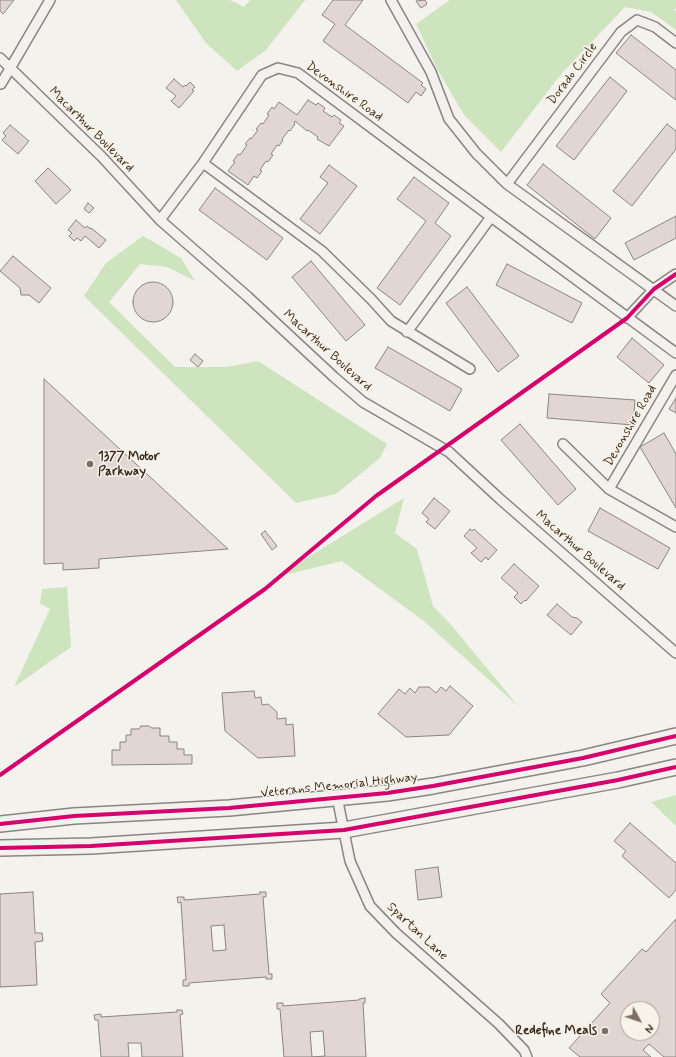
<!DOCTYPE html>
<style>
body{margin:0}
#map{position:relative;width:676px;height:1057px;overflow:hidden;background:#f4f2ec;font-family:Mynerve,sans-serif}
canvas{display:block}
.north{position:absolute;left:620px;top:1001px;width:40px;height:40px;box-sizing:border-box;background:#f7f3e8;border:1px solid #aca397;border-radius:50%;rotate:130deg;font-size:11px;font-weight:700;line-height:16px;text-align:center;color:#3b2a1e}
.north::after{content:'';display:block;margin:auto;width:14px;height:18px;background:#7c7066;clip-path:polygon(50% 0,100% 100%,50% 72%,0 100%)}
</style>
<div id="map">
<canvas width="676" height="1057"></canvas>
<div class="north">N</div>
</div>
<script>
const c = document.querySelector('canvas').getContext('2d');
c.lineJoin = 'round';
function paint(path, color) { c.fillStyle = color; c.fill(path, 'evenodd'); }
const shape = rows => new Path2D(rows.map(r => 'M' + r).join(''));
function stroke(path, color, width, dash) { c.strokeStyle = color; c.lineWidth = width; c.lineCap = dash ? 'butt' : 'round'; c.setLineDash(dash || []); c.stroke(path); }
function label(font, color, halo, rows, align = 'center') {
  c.font = font + ' Mynerve,sans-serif'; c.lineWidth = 3; c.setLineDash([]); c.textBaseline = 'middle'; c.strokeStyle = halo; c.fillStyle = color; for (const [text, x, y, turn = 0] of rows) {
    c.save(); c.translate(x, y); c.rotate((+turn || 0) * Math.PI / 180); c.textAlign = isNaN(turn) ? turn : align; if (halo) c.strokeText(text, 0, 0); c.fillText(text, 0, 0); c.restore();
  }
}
paint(shape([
 [176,0,230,0,244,7,250,0,305,0,266,50,237,71,206,43],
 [450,0,676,0,676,8,674,10,676,11,676,30,651,12,625,7,562,73,501,152,464,115,436,67,416,24],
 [143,236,181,258,195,281,167,267,140,264,109,302,175,367,226,367,258,361,387,444,380,458,336,494,296,503,84,296,106,263],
 [404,498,395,533,417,549,433,606,452,626,519,707,425,622,342,561,276,577],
 [67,587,71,647,14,687,50,609,40,604,42,589],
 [676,795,676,826,651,802]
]), '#cee4be');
const building = shape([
 [0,0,14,0,3,14,0,11,0,0],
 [333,0,363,0,345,25,423,83,421,85,426,89,421,96,416,92,408,103,323,41,335,24,322,15,333,0],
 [425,0,427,4,421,8,416,1,425,0],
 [631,35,676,70,676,100,616,53,631,35],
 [610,77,627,91,574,160,556,146,610,77],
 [174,79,183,87,185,85,186,86,190,82,195,87,192,90,194,91,179,108,171,101,176,96,166,88,174,79],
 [308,100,316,105,318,103,325,108,323,111,332,117,334,115,341,120,339,123,344,126,329,146,317,139,318,137,308,130,307,131,295,121,294,123,295,124,290,131,289,130,282,139,283,140,279,146,277,145,271,154,273,155,268,162,266,161,260,170,262,171,257,178,254,176,248,185,228,171,235,162,233,161,238,154,240,155,247,145,245,144,250,138,251,139,258,130,256,129,261,123,263,124,269,115,267,114,272,107,274,109,279,102,297,115,308,100],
 [667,124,676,131,676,149,632,206,613,191,667,124],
 [10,125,29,141,18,154,2,140,6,136,3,133,10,125],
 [543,164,611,218,595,239,527,185,543,164],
 [329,165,357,186,320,234,300,219,328,183,320,177,329,165],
 [48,168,71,190,56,204,35,181,48,168],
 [414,177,449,203,435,223,451,236,400,305,377,288,426,221,397,199,414,177],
 [215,188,283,238,267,260,199,210,215,188],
 [88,203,94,208,89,213,84,209,88,203],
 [676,216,676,238,634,260,625,243,676,216],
 [76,220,85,228,87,226,91,229,91,228,106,240,99,248,85,236,81,241,77,238,74,241,69,236,72,233,68,230,76,220],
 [13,256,51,288,39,303,29,295,21,295,20,288,0,271,13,256],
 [311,261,365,325,346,341,292,277,311,261],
 [507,264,582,303,572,323,496,285,507,264],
 '133 302a20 20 0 1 1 40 0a20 20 0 1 1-40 0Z',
 [467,287,519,356,498,372,446,303,467,287],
 [632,338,664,365,649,383,617,357,632,338],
 [388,347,462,389,450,411,375,368,388,347],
 [195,354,203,361,198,367,190,360,195,354],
 [44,379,228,549,99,559,99,568,63,570,63,563,44,564,44,379],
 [549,394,635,400,633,425,547,418,549,394],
 [676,398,676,413,669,409,676,398],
 [520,424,576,489,558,505,501,440,520,424],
 [664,433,676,454,676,508,640,447,664,433],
 [434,498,450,511,435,529,426,522,429,519,422,513,434,498],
 [600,508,670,548,658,569,588,531,600,508],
 [470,529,472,531,474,529,497,550,488,560,486,557,481,562,471,553,477,548,464,536,470,529],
 [265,531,277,546,272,550,261,534,265,531],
 [514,564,539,586,526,601,525,600,521,604,514,597,518,593,501,578,514,564],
 [557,604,572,617,577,618,582,622,571,635,547,615,557,604],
 [450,686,473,706,449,735,406,737,378,714,399,689,405,694,410,688,415,693,419,687,429,687,436,693,441,687,446,691,450,686],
 [254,691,255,698,261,697,262,705,268,704,277,712,277,719,286,718,286,725,293,724,295,756,258,758,225,731,222,693,254,691],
 [141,726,149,726,152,728,160,728,160,736,169,736,169,742,177,742,177,749,184,749,184,755,192,755,192,764,112,765,112,750,120,750,120,742,126,742,126,735,131,735,131,729,139,729,141,726],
 [630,823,676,863,676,890,669,898,622,856,626,851,614,841,630,823],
 [438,867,442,897,418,900,415,870,438,867],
 [33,892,35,933,42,933,43,941,35,942,37,985,0,987,0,894,33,892],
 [260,892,266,892,266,897,263,897,269,974,272,974,272,979,266,979,266,977,189,983,189,986,183,986,183,980,186,980,181,902,178,903,177,897,184,897,184,900,260,894,260,892],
 [224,925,226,950,213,951,211,926,224,925],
 [676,919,676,1057,664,1057,649,1044,643,1050,651,1057,580,1057,569,1048,610,1003,601,994,642,949,646,952,676,919],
 [628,1009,652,1009,652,1033,628,1033,628,1009],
 [365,998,365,1003,363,1003,366,1057,284,1057,280,1009,277,1009,277,1003,283,1003,283,1006,359,1000,359,999,365,998],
 [323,1031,325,1056,312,1057,310,1032,323,1031],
 [177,1010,182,1010,183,1014,180,1015,183,1057,142,1057,141,1043,128,1043,129,1057,101,1057,98,1020,95,1020,94,1015,101,1014,101,1017,177,1012,177,1010]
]);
paint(building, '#e2d6d2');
stroke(building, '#898580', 1);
const minor = shape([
 [391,0,431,72,449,119,476,153,507,184,676,306],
 [0,58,102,157,160,220,248,297,334,377,363,402,449,452,500,499,676,653],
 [1,84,50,0],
 [203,163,322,251,371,299,391,321,470,369],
 [507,184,621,32,637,20,655,27,676,43],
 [160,220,203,163,262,75,278,68,298,73,491,217,676,353],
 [627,318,654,289,676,274],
 [407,332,491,217],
 [563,444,609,489,676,527],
 [609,489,676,375],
 [337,797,350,861,370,906,396,933,499,1024,524,1050,527,1057]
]);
const trunk = shape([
 [0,824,74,816,229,808,387,793,433,786,583,758,676,736],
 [0,848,91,846,344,830,618,780,676,767]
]);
stroke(minor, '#898580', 12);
stroke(trunk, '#898580', 18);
stroke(minor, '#f2f1ed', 9);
stroke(trunk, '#f2f1ed', 15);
stroke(shape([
 [0,775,265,589,376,496,627,318,654,289,676,274],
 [0,824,74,816,229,808,387,793,433,786,583,758,676,736],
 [0,848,91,846,344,830,618,780,676,767]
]), '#d6006c', 4);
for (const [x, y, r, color] of [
 [90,464,4,"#7c7066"],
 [605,1031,4,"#7c7066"]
]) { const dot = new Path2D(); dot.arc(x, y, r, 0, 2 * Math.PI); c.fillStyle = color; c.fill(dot); stroke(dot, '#f7f3e8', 1.5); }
label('13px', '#3b2a1e', '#f7f3e8', [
 ["Dorado Circle",573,74,-53],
 ["Devonshire Road",344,92,36],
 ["Macarthur Boulevard",91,130,45],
 ["Macarthur Boulevard",327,351,42],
 ["Devonshire Road",631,426,-60],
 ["Macarthur Boulevard",580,551,41],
 ["Veterans Memorial Highway",339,786,-6],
 ["Spartan Lane",417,932,43]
]);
label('bold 13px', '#3b2a1e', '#f7f3e8', [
 ["1377 Motor",98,457],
 ["Parkway",98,472],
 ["Redefine Meals",597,1031,"right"]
], 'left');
</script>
